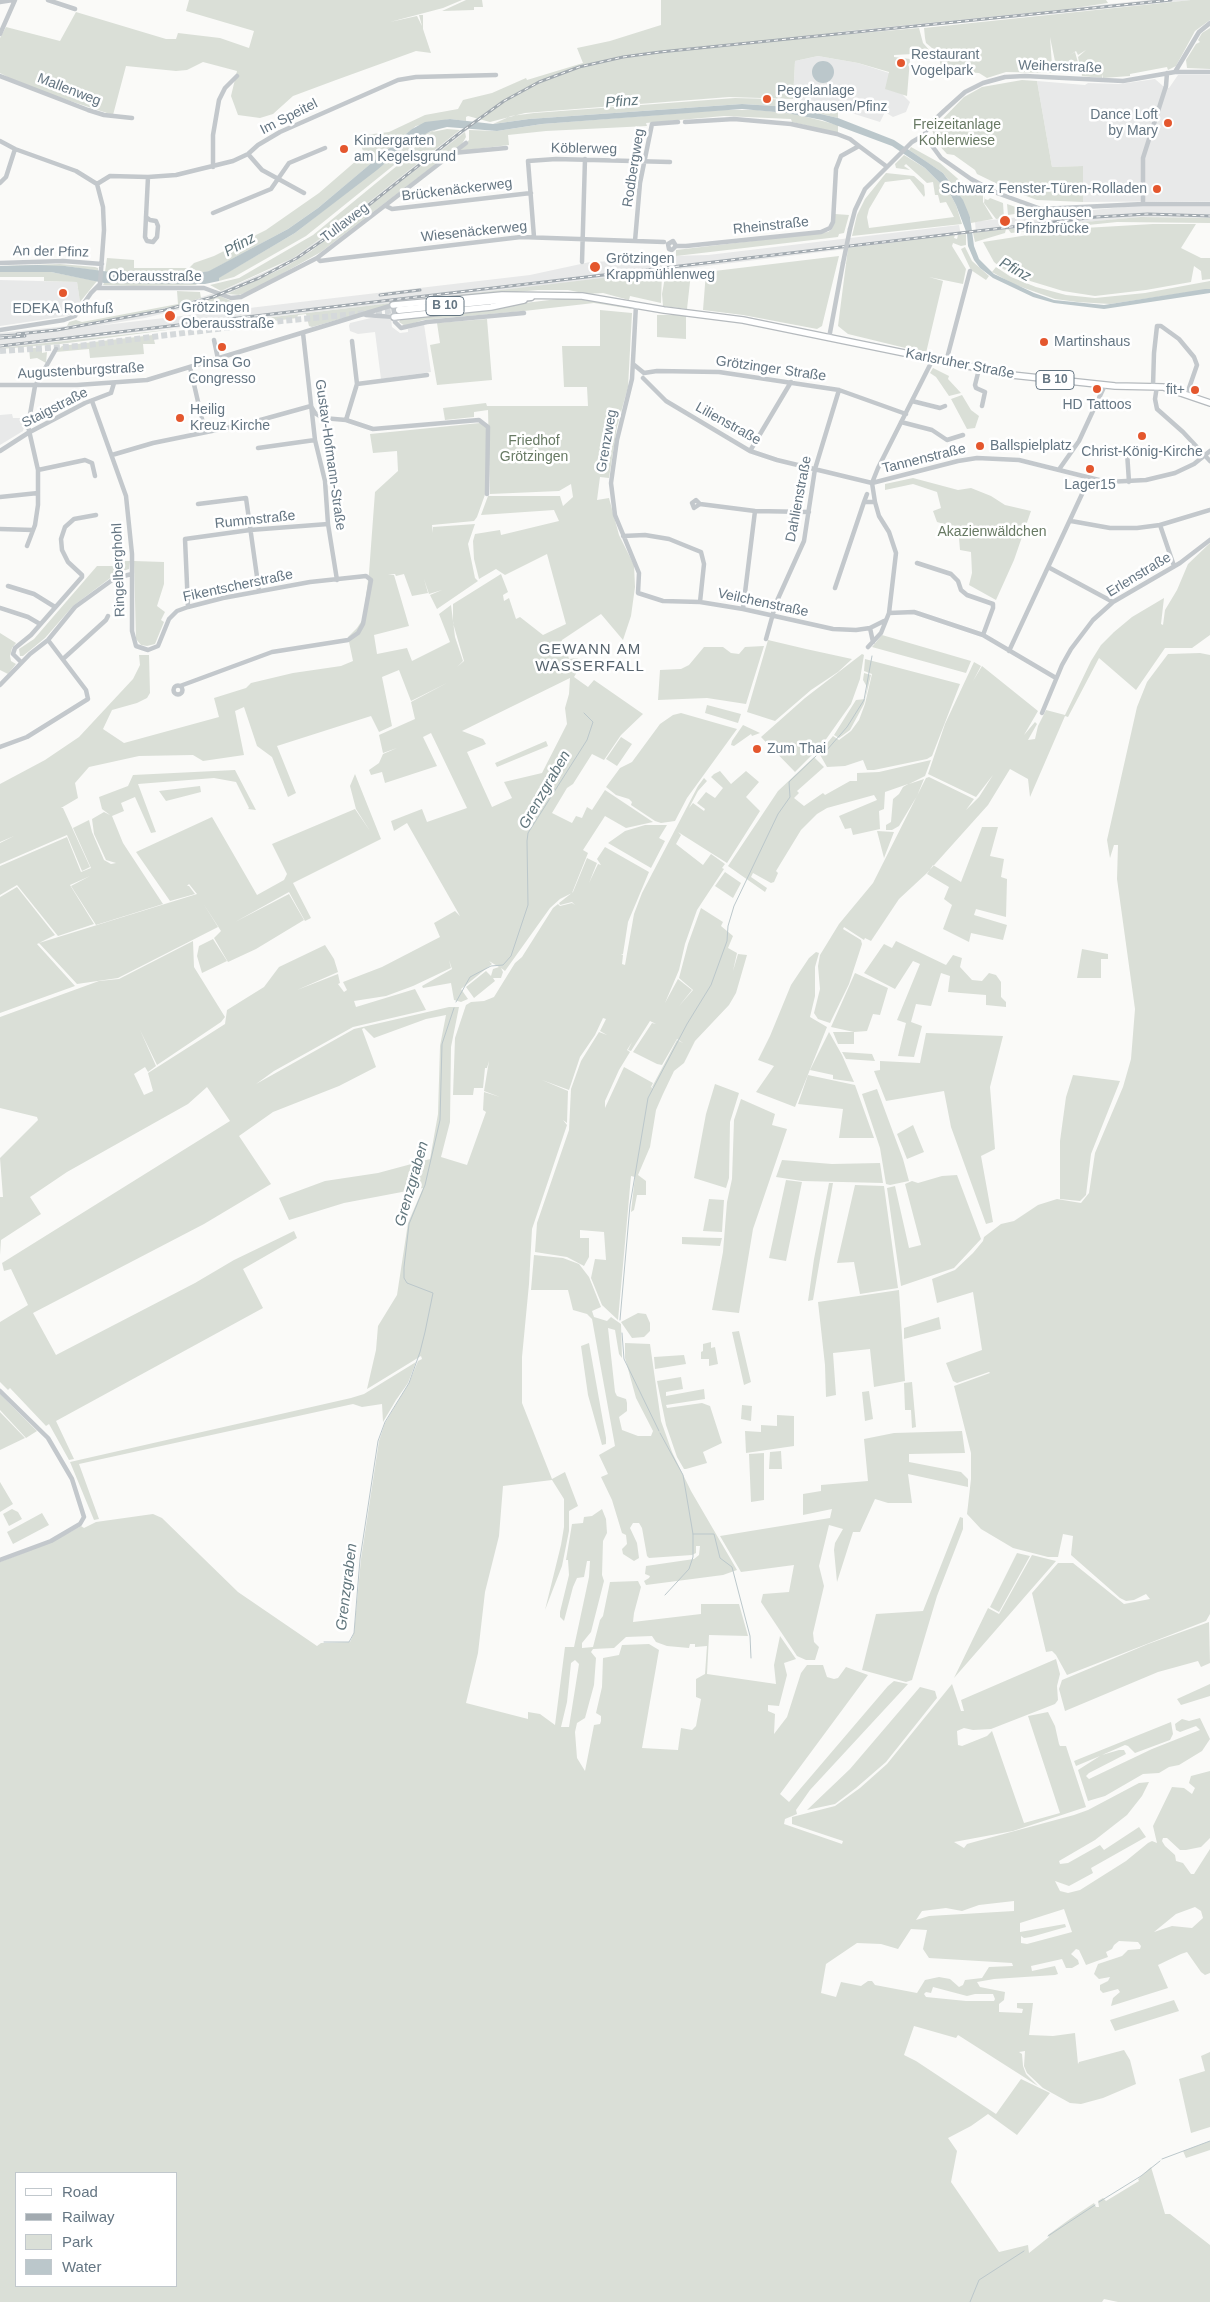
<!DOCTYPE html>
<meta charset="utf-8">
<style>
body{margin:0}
#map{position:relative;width:1210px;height:2302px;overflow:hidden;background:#fafaf8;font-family:Arial,sans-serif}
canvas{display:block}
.legend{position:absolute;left:15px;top:2172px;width:162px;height:115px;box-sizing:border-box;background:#fff;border:1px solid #c1c8cd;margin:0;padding:6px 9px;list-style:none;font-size:15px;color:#657683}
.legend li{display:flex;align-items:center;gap:10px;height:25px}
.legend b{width:25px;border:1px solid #c1c8cd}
</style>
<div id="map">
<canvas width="1210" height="2302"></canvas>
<ul class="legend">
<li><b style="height:6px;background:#fff"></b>Road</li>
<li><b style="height:6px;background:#a2aab0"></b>Railway</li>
<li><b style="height:14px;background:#dadfd7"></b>Park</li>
<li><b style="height:14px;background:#bbc7cb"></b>Water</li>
</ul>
</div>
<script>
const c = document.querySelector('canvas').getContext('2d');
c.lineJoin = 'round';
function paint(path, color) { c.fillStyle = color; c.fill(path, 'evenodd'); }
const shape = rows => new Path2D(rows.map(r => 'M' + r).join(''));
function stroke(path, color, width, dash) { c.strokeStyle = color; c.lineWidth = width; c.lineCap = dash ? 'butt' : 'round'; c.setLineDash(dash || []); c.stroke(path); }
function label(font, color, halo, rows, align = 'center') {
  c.font = font + ' Arial,sans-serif'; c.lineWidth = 5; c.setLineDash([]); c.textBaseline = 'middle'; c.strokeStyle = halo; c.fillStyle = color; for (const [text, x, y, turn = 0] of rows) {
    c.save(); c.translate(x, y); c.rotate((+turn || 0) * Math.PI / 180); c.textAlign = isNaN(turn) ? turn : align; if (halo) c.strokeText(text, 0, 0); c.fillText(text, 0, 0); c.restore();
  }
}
paint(shape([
 [1148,0,1192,0,839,35,485,116,333,236,285,267,234,291,197,305,145,318,96,326,530,275,590,262,664,259,671,256,708,255,959,225,961,235,576,282,0,348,0,333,67,326,136,315,178,305,226,289,278,266,322,238,482,114,837,32],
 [818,56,858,63,889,73,903,95,910,102,906,112,893,117,885,112,880,122,823,104,793,99,795,61],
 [1178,75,1210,75,1210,201,1083,202,1083,166,1052,167,1037,81,1085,85,1088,83,1120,84,1155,79,1163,86,1169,88],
 [1144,205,1210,206,1210,218,1140,217,976,233,975,222,980,221],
 [0,280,77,282,80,302,74,312,67,316,0,326],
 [375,317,391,319,392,327,400,333,408,332,408,329,424,324,431,372,381,379,375,332,358,334,350,331,349,326,350,323],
 [12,414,13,418,26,418,23,431,0,445,0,415]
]), '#e8e9e9');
paint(shape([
 [189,0,462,0,443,8,390,22,417,16,422,26,419,15,423,15,423,29,431,53,416,51,336,80,293,96,273,114,260,118,238,115,231,96,237,71,203,62,187,70,176,71,126,66,113,115,70,101,17,82,0,73,0,38,6,27,60,41,76,12,166,39,176,39,178,33,220,38,249,48,254,31,186,11],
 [466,0,482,0,483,7,474,7,474,10,442,11],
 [661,0,1106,0,1108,3,1068,9,838,32,839,35,919,28,923,43,932,53,894,55,894,57,910,59,907,96,885,89,889,72,858,63,818,56,795,61,793,99,729,97,525,113,490,122,468,116,466,117,466,121,450,119,416,126,318,208,288,229,210,271,200,273,194,269,193,274,148,275,105,272,107,258,134,260,134,268,189,268,194,263,214,256,266,230,319,193,364,154,358,136,389,132,425,115,458,109,463,100,492,93,526,78,527,80,583,63,577,48,610,41,661,25],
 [1191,0,1210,0,1210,20,1195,31,1176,66,1168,70,1167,67,1130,74,1130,76,1103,78,1103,74,1102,78,1082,76,1078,57,1086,50,1078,55,1076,51,1070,55,1075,52,1081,73,1057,71,1050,37,1052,65,1050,68,1039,68,1051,71,1052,73,1006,72,987,78,979,73,947,71,941,67,938,53,926,43,925,38,924,28],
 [1210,28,1210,69,1187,68,1186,60,1196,44,1200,42,1198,40,1202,33],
 [1022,80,1037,81,1052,167,1083,166,1083,202,1037,200,1010,190,977,174,975,170,954,155,947,154,937,143,932,130,964,97,982,87],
 [735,98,772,99,807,104,838,111,838,118,790,107,742,104,529,119,493,124,511,116,534,113],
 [721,110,757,110,795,114,838,125,838,133,792,122,791,119,724,116,646,123,647,126,546,131,508,135,509,145,459,151,469,140,469,130,497,131,542,124],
 [440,128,422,137,399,161,306,236,234,277,219,281,218,278,295,233,418,136],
 [447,129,460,130,341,224,293,258,221,291,210,285,239,278,313,235,398,165,426,136,432,132],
 [465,132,466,137,462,144,321,252,253,290,239,295,227,294,285,267,311,251],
 [911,147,940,163,965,185,983,195,983,202,993,219,971,223,970,217,953,186,943,173,909,150],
 [904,155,925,168,949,192,956,205,962,224,852,236,857,215,865,199,886,173,914,176,924,185,925,195,924,197,910,179,885,182,869,209,867,217,869,228,954,217,946,202,940,203,938,195,935,195,933,182,927,183,906,164,904,166,910,170,896,168,895,164],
 [985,196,985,199,988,200,990,198,1003,203,1004,218,996,219,984,203],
 [1007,204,1027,211,1029,210,1046,214,1016,217,1015,214,1008,215],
 [835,214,849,215,844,233,839,234,838,237,676,256,676,250,828,232,832,229],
 [1140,217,1210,218,1210,223,1117,222,1011,233,1008,229],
 [1153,224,1196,224,1181,248,1201,258,1210,258,1210,279,1202,280,1201,271,1194,266,1191,282,1146,290,1095,296,1063,291,1017,277,1000,267,994,262,983,242,1067,229],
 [1006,229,1005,233,975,242,973,233],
 [966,234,966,245,961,246,953,243,952,246,966,269,963,284,929,277,943,281,926,353,848,334,838,326,848,248,955,235,954,238,957,239,958,235],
 [965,247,972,261,989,276,986,280,971,270,961,249],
 [839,256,822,326,817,329,743,315,703,310,706,272],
 [60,264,95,267,98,268,98,271,65,266,0,266],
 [996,267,1011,277,1036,287,1066,295,1095,298,1145,293,1210,281,1210,289,1110,304,1077,302,1055,299,1013,284,992,272],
 [662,271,661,303,630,296,629,300,603,293,588,294,568,290,538,290,393,304,312,327,309,326,306,314,298,315,297,318,243,325,242,322,214,324],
 [0,272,51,272,97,281,80,302,77,282,44,281,44,277,0,277],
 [691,273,687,309,663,306,662,294,665,277],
 [104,283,194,283,197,285,134,286,103,285],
 [177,291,200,292,201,298,178,305,136,315,67,326,69,322,76,320,82,322,178,304],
 [220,296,233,302,224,306,207,306,205,301],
 [566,298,593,301,630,307,632,309,594,303,524,311,423,320,405,326,399,322,401,318],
 [600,310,632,313,628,387,617,427,609,478,600,477,597,500,609,498,619,535,634,565,635,587,631,616,623,640,601,614,562,640,559,648,560,651,566,648,569,659,577,658,583,662,574,677,588,687,594,680,643,714,621,735,604,760,592,754,573,784,567,788,552,813,572,823,576,816,582,818,587,807,592,810,605,790,653,822,626,828,605,816,583,850,588,853,572,893,560,899,550,908,505,971,501,968,503,972,501,978,493,978,495,981,474,998,466,987,486,971,491,976,493,969,499,967,489,961,492,964,461,989,468,999,461,1002,454,1000,451,983,423,988,422,986,452,969,449,960,451,968,413,986,386,996,354,1001,356,1007,415,989,426,1010,353,1027,274,1071,256,1084,354,1029,449,1007,459,1007,451,1047,450,1122,441,1157,467,1165,486,1112,483,1110,484,1092,500,1097,484,1091,489,1061,487,1068,485,1068,483,1088,474,1088,473,1095,453,1095,455,1038,466,1005,471,1002,484,1001,494,997,515,963,522,957,553,908,558,904,560,906,572,903,575,905,572,902,560,905,559,903,573,892,587,858,597,863,589,883,598,864,601,865,597,859,605,847,649,872,628,922,623,954,621,954,623,955,622,964,625,965,634,914,642,893,698,786,704,778,707,781,698,791,689,808,693,803,704,811,705,809,697,803,706,792,715,798,723,788,711,777,714,774,720,771,731,784,746,771,759,782,746,797,760,811,727,863,678,832,681,835,676,844,703,865,711,854,725,864,722,868,724,869,697,910,685,944,679,970,661,961,679,970,665,1003,678,979,692,990,679,1006,693,990,679,978,688,944,701,908,723,922,721,926,733,936,728,948,737,953,733,971,738,954,747,955,736,993,729,1005,695,1041,684,1063,674,1071,663,1094,656,1110,650,1147,638,1175,646,1181,646,1195,637,1195,634,1210,631,1212,635,1177,631,1176,618,1320,602,1305,591,1278,595,1259,606,1260,604,1232,580,1230,580,1238,589,1238,589,1257,584,1266,567,1257,535,1252,537,1223,569,1130,571,1089,581,1061,599,1032,607,1035,600,1031,606,1019,603,1018,595,1035,580,1057,569,1090,542,1080,568,1091,567,1123,563,1120,567,1125,532,1229,529,1284,522,1357,522,1403,552,1479,565,1472,578,1506,569,1511,569,1531,562,1566,545,1610,561,1545,564,1527,564,1499,552,1480,503,1486,499,1536,485,1592,478,1653,466,1703,528,1719,528,1712,540,1714,555,1725,565,1647,574,1647,589,1577,590,1561,587,1561,584,1577,577,1578,573,1587,564,1621,560,1617,560,1612,569,1575,568,1560,566,1560,572,1524,583,1523,584,1517,592,1516,602,1509,606,1519,607,1533,603,1541,602,1575,604,1581,591,1632,582,1643,582,1648,593,1647,600,1620,603,1616,610,1582,638,1581,641,1587,634,1613,633,1622,701,1614,701,1604,739,1604,748,1636,709,1635,707,1674,776,1684,774,1665,780,1636,796,1659,784,1663,787,1675,779,1706,768,1705,768,1711,775,1714,774,1734,787,1717,801,1673,807,1665,823,1665,827,1677,834,1679,838,1678,846,1667,868,1675,780,1794,789,1802,888,1686,894,1681,908,1684,810,1790,796,1810,797,1814,785,1819,784,1824,842,1844,843,1841,792,1824,792,1817,835,1806,860,1788,887,1764,952,1684,961,1711,964,1711,961,1700,1056,1659,1060,1674,1057,1686,1058,1700,1055,1704,991,1729,973,1730,964,1728,957,1731,958,1745,962,1746,987,1736,992,1731,1024,1823,1060,1813,1028,1716,1048,1712,1055,1726,1059,1744,1060,1746,1066,1746,1086,1807,1013,1831,954,1842,964,1848,967,1844,974,1842,1074,1815,1088,1810,1139,1783,1149,1782,1142,1796,1127,1815,1095,1840,1059,1861,1060,1864,1068,1863,1100,1845,1104,1850,1139,1827,1146,1837,1091,1868,1093,1873,1069,1886,1055,1881,1060,1891,1068,1893,1080,1890,1126,1861,1148,1843,1152,1841,1157,1843,1153,1826,1172,1787,1184,1788,1192,1794,1195,1788,1189,1783,1191,1776,1210,1771,1210,1838,1201,1847,1186,1850,1180,1850,1167,1838,1163,1838,1162,1841,1165,1846,1175,1855,1176,1861,1183,1863,1191,1874,1194,1874,1210,1849,1210,1973,1205,1975,1201,1972,1187,1952,1181,1954,1158,1965,1168,1988,1111,2006,1113,1998,1120,1992,1118,1989,1103,1993,1100,1990,1100,1985,1108,1981,1110,1977,1099,1979,1094,1974,1098,1964,1122,1956,1128,1950,1140,1949,1141,1946,1138,1942,1119,1941,1114,1945,1112,1949,1106,1952,1108,1957,1086,1965,1079,1950,1076,1949,1071,1954,1078,1960,1079,1964,1072,1968,1066,1968,1062,1959,1031,1966,1032,1971,1055,1966,1058,1974,1055,1975,994,1979,977,1982,980,1987,1005,1992,1004,2000,999,2004,999,2012,1022,2013,1023,2009,1017,2008,1017,2003,1033,2003,1029,2035,1053,2036,1075,2033,1078,2064,1079,2062,1124,2050,1130,2060,1136,2084,1103,2098,1081,2104,1070,2103,1043,2088,1027,2073,1024,2066,1025,2051,1019,2052,1022,2054,1023,2066,1026,2074,1038,2086,958,2035,956,2038,914,2026,904,2055,916,2061,996,2114,1021,2079,1050,2093,1017,2135,988,2114,971,2126,948,2138,957,2151,951,2182,999,2252,1028,2245,1029,2253,1049,2237,1048,2235,1070,2219,1094,2203,1096,2207,1099,2207,1098,2201,1103,2198,1106,2201,1139,2181,1138,2179,1151,2167,1165,2214,1170,2214,1210,2245,1210,2302,1118,2302,1104,2299,1102,2302,0,2302,0,1562,52,1542,81,1526,84,1528,96,1522,153,1514,162,1518,238,1592,317,1646,321,1643,350,1642,354,1633,361,1559,379,1441,385,1423,409,1383,418,1361,422,1359,421,1356,367,1389,376,1350,378,1326,397,1295,408,1223,423,1188,344,1203,289,1220,279,1198,325,1181,378,1173,430,1159,438,1114,440,1046,446,1015,426,1019,374,1038,364,1028,362,1029,376,1067,339,1086,273,1112,239,1136,271,1184,204,1224,33,1313,56,1355,195,1283,234,1260,294,1231,297,1238,243,1269,263,1308,56,1421,74,1459,69,1460,49,1424,46,1426,10,1388,8,1390,0,1382,0,1322,28,1305,11,1269,4,1271,2,1263,230,1121,207,1087,188,1104,67,1172,30,1197,41,1214,1,1240,0,1255,0,1197,3,1197,0,1158,38,1120,37,1117,0,1108,0,1017,99,981,119,979,193,941,194,967,225,1017,221,1022,157,1065,140,1030,156,1066,148,1072,145,1067,134,1074,144,1095,153,1091,148,1073,225,1024,227,1010,264,987,279,967,325,945,334,959,338,972,297,990,338,974,340,983,338,984,344,992,347,990,343,982,382,967,440,937,434,923,455,911,460,916,407,823,394,831,391,821,422,809,427,822,467,808,431,733,423,737,437,766,385,783,382,772,371,775,369,770,379,763,383,754,397,748,383,753,379,735,415,719,411,702,447,683,411,701,399,670,382,677,392,726,379,732,371,716,277,746,296,793,288,797,272,757,257,746,244,707,235,711,244,755,203,761,193,755,139,756,89,767,75,783,78,798,61,808,63,808,90,867,82,871,67,835,0,864,0,843,14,836,0,842,0,784,45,760,79,737,133,679,140,665,139,655,149,655,150,693,147,698,137,703,112,710,103,729,124,743,219,717,214,698,246,688,251,683,293,673,341,666,353,661,348,637,357,628,363,619,369,573,375,492,398,471,397,451,373,453,370,434,480,423,486,425,487,489,477,517,474,521,432,525,433,533,433,527,475,524,468,544,475,578,478,581,437,609,430,595,442,590,429,594,424,579,428,593,412,596,404,574,396,576,395,574,388,574,394,575,409,626,374,635,377,654,407,648,412,661,450,642,439,614,451,605,455,637,463,661,457,667,464,661,453,623,453,604,501,574,508,592,503,595,504,601,509,598,516,619,520,617,543,635,566,624,547,554,505,575,496,569,479,579,474,559,473,541,475,534,500,530,501,535,559,521,554,510,481,515,488,496,560,496,563,506,573,497,571,484,559,491,490,494,488,410,474,412,474,417,445,420,443,408,486,403,487,406,588,406,587,387,564,387,562,346,600,346],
 [570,678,569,694,565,708,567,724,542,773,504,782,512,798,492,807,467,752,486,744,483,739,462,731],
 [650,1021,656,1024,652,1023,633,1052,657,1064,662,1065,677,1039,683,1043,677,1040,652,1087,654,1089,651,1087,653,1083,624,1067,605,1108,605,1101,619,1070,630,1052,627,1050,632,1042,628,1050,631,1051],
 [652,1636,656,1642,667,1646,689,1648,690,1644,695,1644,695,1647,707,1646,705,1674,696,1679,696,1697,701,1699,696,1726,692,1730,681,1728,678,1750,642,1748,659,1650,649,1644,622,1645,619,1655,603,1658,602,1687,596,1713,601,1716,601,1721,600,1724,594,1725,585,1771,577,1758,575,1732,577,1723,585,1718,594,1685,596,1658,591,1652,593,1649,614,1648,626,1637],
 [575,1660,579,1664,569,1727,561,1727,567,1702,571,1663],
 [1014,1901,1014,1911,929,1916,916,1920,922,1911,946,1908,962,1911,979,1905],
 [1195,1907,1201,1911,1203,1918,1192,1928,1172,1926,1154,1932,1176,1914],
 [1064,1909,1072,1932,1027,1944,1021,1943,1021,1936,1024,1938,1031,1937,1066,1927,1065,1924,1020,1932,1020,1923],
 [911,1929,927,1930,923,1949,929,1958,1012,1963,1013,1966,989,1967,982,1978,965,1980,963,1985,959,1987,950,1979,939,1977,925,1980,917,1993,875,1985,872,1981,868,1981,861,1986,841,1982,836,1997,821,1993,826,1964,857,1943,881,1944,898,1949],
 [933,1987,967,1996,975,1994,993,1994,995,1999,994,2001,966,2001,926,1997,924,1994,926,1992,931,1993],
 [16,2173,176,2173,176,2286,16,2286],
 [657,315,686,315,686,339,657,337],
 [487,319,492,380,437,385,430,345,440,343,437,323],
 [183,328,60,344,0,349,0,348],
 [153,335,155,344,143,344,144,354,90,358,89,349,56,352,62,346,77,344],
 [29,348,42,348,42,353,47,352,46,363,37,358,30,359],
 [933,368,949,376,948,379,961,393,949,396,936,377,930,373],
 [962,395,971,410,979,416,975,428,967,429,951,399],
 [913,478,958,490,971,488,991,496,1005,505,1031,511,1014,560,996,600,969,585,972,573,971,552,960,550,959,538,944,524,937,522,933,511,941,508,937,492,913,484,885,490,885,484],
 [1210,543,1210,635,1192,648,1165,648,1136,690,1099,658,1068,717,1065,716,1030,797,1028,779,1010,769,988,805,927,873,899,899,871,941,865,938,864,940,844,927,843,929,861,940,862,944,849,984,830,1023,818,1019,814,1013,820,989,818,966,820,955,839,924,873,883,926,778,929,777,974,799,966,810,979,797,993,775,976,797,928,774,945,724,974,662,981,666,973,681,982,666,1038,711,1024,735,1035,722,1037,724,1028,740,1035,739,1038,726,1046,710,1065,715,1091,661,1101,645,1114,632,1132,617,1164,598,1161,624,1163,625,1165,610,1177,590,1188,564],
 [115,561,130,561,129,569,117,573,73,606,45,638,23,656,20,656,19,649,34,639,97,566,113,566],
 [134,561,164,562,164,584,157,606,165,612,161,620,164,622,155,644,147,646,141,645,136,639],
 [0,633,16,643,12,648,10,656,11,661,16,664,8,674,0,670],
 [882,635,971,661,966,673,872,647],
 [768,640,806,649,852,659,838,672,811,690,775,721,747,712],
 [764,646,746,704,707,698,658,700,660,670,681,669,689,665,704,647,723,647,731,653,739,654,745,647],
 [1200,653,1210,655,1210,1614,1206,1621,1067,1675,1056,1655,1052,1651,1046,1652,1032,1593,1058,1563,1073,1563,1124,1604,1150,1599,1146,1594,1134,1600,1126,1601,1120,1598,1071,1555,1073,1536,1063,1534,1058,1557,1048,1557,1013,1548,981,1529,967,1514,971,1479,971,1453,954,1386,990,1373,989,1372,957,1383,953,1381,946,1363,982,1350,973,1292,937,1303,932,1279,955,1270,973,1253,983,1241,984,1237,1001,1224,1014,1221,1038,1205,1057,1199,1081,1203,1089,1193,1095,1153,1123,1087,1131,1059,1135,1009,1117,879,1118,845,1114,845,1110,858,1107,840,1137,707,1147,682,1168,654],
 [862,654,864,655,860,679,851,704,822,745,795,772,761,737,805,698],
 [865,659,960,684,932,756,927,759,874,770,867,770,863,760,845,766,827,767,819,753,833,736,839,740,851,731,859,720,865,704,872,674,864,671],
 [864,673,871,675,864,704,850,730,839,738,834,735,856,700,865,699,867,687,863,680],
 [707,705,741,714,738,723,705,713],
 [681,713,737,729,687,798,675,821,661,823,655,821,631,805,632,802,629,799,616,795,606,787,620,768,632,762,660,724,673,715],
 [743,725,760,733,752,736,751,734,734,746,731,745,732,741],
 [621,737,632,744,617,766,606,759],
 [546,741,548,746,497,767,495,763],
 [814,757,824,767,797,791,799,793,794,798,804,806,823,793,825,795,850,781,857,781,857,773,879,772,931,760,925,776,909,784,924,779,917,796,899,826,892,830,886,830,886,825,891,822,893,799,899,794,903,787,908,784,885,792,884,809,879,811,880,829,853,835,851,828,845,829,839,816,877,800,874,795,827,808,817,814,801,830,776,871,778,873,774,882,771,883,753,873,751,877,767,888,765,892,728,866,778,791],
 [235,770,256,810,248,809,249,808,236,782,214,778,138,784,156,832,151,833,135,797,121,803,124,811,112,816,123,843,163,904,96,925,71,886,90,876,70,885,94,924,58,936,17,885,0,895,0,866,67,837,81,872,91,868,73,828,89,820,92,832,104,860,111,864,116,863,106,860,94,834,92,819,104,812,110,815,102,809,99,797,128,786,133,775],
 [355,774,381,839,293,883,311,918,305,921,289,892,235,922,289,894,304,920,256,949,228,962,214,938,221,931,203,903,218,927,118,978,77,984,39,943,197,894,189,884,187,886,189,886,195,894,170,901,136,852,212,817,257,895,284,880,287,874,272,844,355,809,370,831,356,809,350,786],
 [200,786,201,792,166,801,159,791],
 [645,825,667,825,659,838,665,841,651,868,608,843,625,831],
 [982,827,998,827,990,856,1004,859,1001,877,1007,879,1006,917,976,909,974,915,1007,925,1003,940,971,933,969,942,943,929,952,905,944,899,949,887,927,874,933,865,961,882],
 [877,831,894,832,884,858],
 [725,872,741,883,733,898,715,886],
 [17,887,55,935,37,944,75,986,0,1013,0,897],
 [213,939,227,961,202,973,197,956,199,946],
 [896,941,946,965,953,955,962,958,960,967,972,980,982,981,989,973,996,975,1001,982,1001,997,1006,1002,1006,1007,986,1005,986,995,948,992,950,976,941,973,931,1006,916,1004,911,1022,922,1026,914,1057,898,1056,906,1023,897,1020,920,964,913,961,895,989,864,973,884,944,892,948],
 [1082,949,1108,954,1108,959,1101,959,1101,978,1077,978],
 [816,952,819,953,815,967,815,996,810,1017,827,1027,795,1107,756,1092,774,1066,758,1060,770,1036,791,985,809,958],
 [855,973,888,988,880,1015,873,1014,867,1031,854,1032,854,1044,838,1044,833,1032,854,1032,831,1027],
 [829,1032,842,1055,854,1082,833,1079,833,1075,810,1070],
 [926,1033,1003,1036,990,1087,995,1149,981,1156,993,1222,986,1224,951,1127,944,1091,886,1101,874,1071,880,1070,880,1061,920,1063],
 [842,1052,872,1054,875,1061,846,1059],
 [808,1075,855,1085,874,1138,839,1138,843,1109,798,1104],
 [1073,1075,1120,1081,1091,1154,1086,1195,1080,1201,1060,1199,1060,1141,1066,1097],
 [715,1084,739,1093,730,1122,729,1178,726,1188,694,1178,706,1114],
 [877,1089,903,1159,909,1181,890,1185,886,1184,880,1148,862,1094],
 [741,1099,775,1114,772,1125,787,1129,753,1229,739,1313,712,1310,723,1252,727,1202,732,1179,734,1120],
 [913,1125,924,1152,907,1159,897,1134],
 [782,1160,832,1164,880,1163,883,1183,802,1181,776,1177],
 [957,1175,981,1239,954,1268,901,1286,887,1188,895,1186,909,1248,921,1245,905,1184,912,1181,918,1183,942,1176],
 [786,1180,802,1182,786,1261,769,1258],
 [829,1183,833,1183,813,1300,808,1301,814,1259],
 [855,1185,884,1186,898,1288,860,1294,854,1262,837,1263],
 [709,1199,724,1200,722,1232,703,1231],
 [682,1237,722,1238,720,1246,682,1244],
 [534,1255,563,1258,579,1264,589,1277,601,1307,592,1311,594,1317,607,1321,611,1317,621,1324,622,1358,619,1354,615,1330,608,1328,615,1392,617,1396,626,1399,627,1403,627,1411,619,1417,622,1430,638,1436,651,1436,653,1431,636,1398,625,1358,625,1343,650,1344,661,1421,672,1452,691,1491,737,1570,723,1575,646,1585,644,1581,649,1578,650,1576,645,1574,646,1566,694,1559,699,1555,700,1546,696,1546,696,1553,692,1555,649,1558,647,1556,642,1528,639,1523,633,1523,630,1528,637,1543,639,1558,634,1561,623,1554,622,1549,627,1544,626,1535,622,1533,612,1500,601,1477,608,1474,599,1455,615,1446,592,1319,587,1314,573,1310,568,1290,531,1290],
 [899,1290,905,1381,874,1387,870,1349,833,1353,836,1395,826,1397,825,1365,818,1302],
 [638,1313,646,1314,650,1323,650,1331,644,1337,632,1338,621,1322],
 [939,1317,941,1329,904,1339,904,1328],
 [739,1331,751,1382,744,1385,732,1332],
 [711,1342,711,1348,715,1347,718,1364,709,1366,709,1359,701,1359,701,1352,703,1351,703,1344],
 [589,1343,606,1438,606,1444,602,1445,588,1395,581,1346],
 [684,1355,686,1364,655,1369,654,1357],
 [416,1362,408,1383,396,1400,383,1422,382,1404,362,1407,353,1404,79,1464,99,1519,94,1520,70,1462,351,1398,364,1394],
 [681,1377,683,1389,666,1392,666,1396,704,1389,705,1399,666,1405,667,1408,702,1403,710,1406,722,1443,703,1452,707,1463,686,1469,684,1469,677,1457,666,1425,657,1381],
 [912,1382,916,1427,912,1428,911,1410,905,1410,904,1383],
 [869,1391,873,1419,865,1421,862,1392],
 [0,1394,37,1431,26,1438,0,1410],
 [742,1405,752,1406,751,1421,741,1419],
 [0,1412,25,1438,0,1450],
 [777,1415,794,1416,794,1446,746,1453,745,1431,761,1432,761,1425,777,1426],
 [962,1431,965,1453,909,1454,909,1462,961,1472,968,1479,968,1487,908,1474,912,1503,888,1503,875,1499,860,1532,853,1532,837,1582,834,1550,835,1543,843,1529,829,1525,819,1566,824,1586,813,1633,814,1642,819,1647,815,1660,806,1660,797,1656,761,1602,763,1594,789,1592,794,1565,741,1572,720,1536,830,1518,832,1509,803,1515,803,1494,821,1491,821,1485,868,1481,864,1439,894,1433],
 [781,1451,782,1469,769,1469,770,1452],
 [764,1453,764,1500,751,1502,749,1454],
 [0,1482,13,1504,0,1512],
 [12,1509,18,1512,22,1519,9,1526,3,1514],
 [42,1513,49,1525,13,1544,7,1532],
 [960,1517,963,1518,963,1529,937,1596,912,1680,906,1682,862,1670,876,1614,923,1611],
 [1017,1553,1030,1556,999,1612,990,1607],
 [1032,1555,1056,1561,954,1678,988,1608,999,1614],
 [1209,1622,1210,1663,1201,1667,1198,1661,1158,1672,1065,1711,1059,1689,1062,1680,1148,1644],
 [1210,1684,1210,1696,1181,1705,1177,1699],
 [920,1687,935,1691,937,1698,886,1762,856,1788,835,1804,807,1810,850,1769],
 [1200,1718,1210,1739,1202,1751,1179,1765,1169,1767,1159,1773,1143,1774,1105,1796,1088,1801,1078,1770,1100,1756,1076,1766,1074,1761,1171,1722,1173,1734,1170,1740,1135,1753,1128,1746,1125,1745,1102,1755,1119,1750,1124,1750,1126,1754,1089,1773,1086,1776,1089,1779,1152,1749,1200,1730,1196,1726,1180,1732,1176,1730,1175,1724,1182,1719,1189,1721],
 [1174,2000,1179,2011,1115,2031,1110,2020],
 [1210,2052,1210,2127,1191,2133,1179,2079,1205,2071,1201,2056],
 [1210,2141,1210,2150,1186,2158,1183,2151]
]), '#dadfd7');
paint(shape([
 '812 72a11 11 0 1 1 22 0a11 11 0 1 1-22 0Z',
 [742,104,790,107,838,118,894,140,927,162,943,173,963,200,970,217,974,246,979,259,994,274,1034,293,1054,300,1104,305,1205,289,1210,289,1210,293,1104,309,1054,303,1033,297,993,278,980,268,974,260,968,246,967,234,956,205,949,192,925,168,892,146,822,120,787,113,742,109,542,124,497,131,447,127,431,131,410,142,377,170,295,233,219,278,219,281,205,284,104,283,51,272,0,272,0,266,38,265,65,266,133,275,193,274,209,271,288,229,318,208,412,129,425,122,450,119,493,124,529,119]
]), '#bbc7cb');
stroke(shape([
 [819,754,826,751,847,727,864,700,872,656],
 [456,1002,470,977,491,966,503,965,511,956,528,905,527,841,528,833,587,740,593,722,584,713],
 [620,1320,630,1205,648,1098,687,1024,711,985,727,941,728,926,734,906,778,814,790,797,789,782,816,756],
 [622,1333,624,1359,659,1431],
 [660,1433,683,1475,693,1534,693,1557,689,1569,665,1595],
 [693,1534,714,1534,720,1558,732,1567,750,1636,751,1658],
 [324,1642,349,1642,354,1633,360,1559,378,1441,385,1422,409,1383,420,1352,425,1332,433,1293,407,1283,404,1278,404,1267,409,1224,425,1185,440,1120,442,1044,454,1008],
 [1162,2159,1210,2141],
 [1099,2202,1141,2176,1160,2161],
 [1048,2236,1095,2205],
 [970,2302,979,2280,1024,2251]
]), '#bbc7cb', 1);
stroke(shape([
 [0,351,79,346,281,321,399,310]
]), '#d5d9db', 6, [6, 3]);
const major = shape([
 [393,305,502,295,582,296,664,310,743,320,1012,375,1115,386,1163,387,1210,403],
 [394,317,491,307,524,300]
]);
const highway = shape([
 [399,310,531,297]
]);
stroke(major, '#b5babe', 8);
stroke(highway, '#b4b9bd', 9);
stroke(shape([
 [48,0,75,9],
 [0,2,13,0],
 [0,34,15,0],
 [1175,72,1199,32,1210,23],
 [0,76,88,110,104,115,132,118],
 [685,122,734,119,791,124,837,134,850,139,859,146],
 [924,135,941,158,971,179,997,193,1041,209,1143,204,1210,204],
 [0,141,15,149,76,171,97,184,103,207,104,230,100,284,91,293,75,316,64,320,0,330],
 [453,153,506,148],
 [248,154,262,170,304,193],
 [213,167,213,135,219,100,225,88,237,76],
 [0,183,6,177,15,149],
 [97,184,110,176,148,177,176,175,233,161,248,154,258,145,280,132,398,80,416,77,496,75],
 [1143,204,1143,158,1166,86,1167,73],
 [386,206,392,209,531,193],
 [213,213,271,189,289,163,325,148],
 [146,217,150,220,156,221,158,226,157,237,153,242,147,241,145,237,148,177],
 [850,229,855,210,865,189,912,142,924,135,930,124,945,110,965,92,983,83,1005,77,1025,76,1123,81,1175,72,1210,72],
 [534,237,528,161,556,159,670,162],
 [635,241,640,183,652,124,678,122],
 [676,246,672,250,669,249,668,244,673,241,676,246,686,246,821,232,830,228,833,222,836,169,841,156,859,146,886,166],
 [317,258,320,261,335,259,521,237,664,242],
 [582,262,585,159],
 [0,263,63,261,102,264],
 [97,288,204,288,231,298,241,297,317,258,466,143],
 [636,305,632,379,617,440,611,483,615,515,639,573,638,593,663,601,700,602,743,609,833,629,856,630,870,628,884,621],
 [366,315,394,317],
 [303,333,315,440,325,481,328,524,337,580],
 [829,338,843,263],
 [214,340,218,359],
 [946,362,970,271],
 [633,364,644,373,657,371,719,372,839,390,906,414],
 [190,367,205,432],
 [979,369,975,385,976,388,985,392,982,406],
 [643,378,666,401,750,451,777,460,872,483,958,461,977,458,1019,460,1107,482,1146,480,1175,473,1194,464,1210,451],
 [357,384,427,375],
 [0,385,77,385,147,380,393,305,395,322,401,328,427,322,524,313],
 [1153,386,1154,353,1157,326,1161,326,1179,339,1194,357,1197,365,1187,394],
 [1157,386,1155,399,1157,409,1183,432,1210,461],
 [92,401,126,496,132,554,132,631,136,646,148,650,158,646,169,619,177,611,188,607,223,598,310,582,366,576,371,580,363,624,358,633,348,640,272,652,180,686],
 [912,401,940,408,945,406],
 [311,406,315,413,323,418,346,420,373,429,479,420,488,427,487,494],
 [346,420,357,384,352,341],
 [901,422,932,430,947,440,963,435],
 [258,448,315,440],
 [0,451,28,433,85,403,111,393,114,383],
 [750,451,791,382],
 [1127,452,1129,482],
 [112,455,153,443,246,424,311,406],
 [1060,468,1079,441,1105,385],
 [38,470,85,460,92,463,95,476],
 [0,497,38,493],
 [864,502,867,494],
 [198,504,246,498,259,591],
 [700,504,694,508,692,503,696,500,700,504,755,511,809,512],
 [1071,521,1110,528,1137,528,1160,525,1210,510],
 [1160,525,1174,566],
 [0,529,33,530],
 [623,536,645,535,669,539,701,552,704,564,700,602],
 [27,546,35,525,38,505,38,470,28,426,35,386,56,349],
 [917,563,951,574,958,581,961,590,967,595,993,604,993,608,983,635],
 [1048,567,1113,602],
 [8,586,34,594,55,607],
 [835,588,864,502,875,502,872,483,878,468,933,359],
 [188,607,185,539,250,530,328,524],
 [0,608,28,617,40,624],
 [743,609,755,511],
 [889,613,914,612,983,635,1056,678],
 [870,628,873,642],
 [766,639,776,603,804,541,815,469,839,390],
 [868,647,881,633,889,613,896,553,889,532,879,516,875,502],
 [1009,651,1089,479],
 [63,659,106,620,108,616],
 [21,662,13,654,15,648,31,635,82,577,82,575,68,562,62,550,61,539,65,527,74,519,96,515],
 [0,685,30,654,48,640,75,607,115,578,132,574],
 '173.5 690a4.5 4.5 0 1 1 9 0a4.5 4.5 0 1 1-9 0Z',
 [1042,713,1062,665,1071,649,1093,620,1113,602,1180,563,1210,540],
 [0,747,27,737,88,699,86,690,48,640],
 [0,1391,48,1438,72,1479,84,1517,80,1524,51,1541,0,1560]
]), '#c3c8cc', 4.5);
stroke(major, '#fff', 5.5);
stroke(highway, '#fff', 6);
stroke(shape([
 [0,335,17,334]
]), '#a2aab0', 1);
const rail = shape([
 [380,295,420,290],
 [17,334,57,330,165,310,213,297,259,278,297,258,332,234,461,132,504,101,539,82,579,67,623,57,660,52,1171,0],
 [0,338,25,336],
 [0,346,1096,217,1148,214,1210,216]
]);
stroke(rail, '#a2aab0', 3);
stroke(rail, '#fff', 1, [4]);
stroke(shape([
 [843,263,850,229]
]), '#c3c8cc', 4.5);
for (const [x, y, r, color] of [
 [901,63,5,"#e4572e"],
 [767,99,5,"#e4572e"],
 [1168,123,5,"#e4572e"],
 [344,149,5,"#e4572e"],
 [1157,189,5,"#e4572e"],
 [1005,221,6,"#e4572e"],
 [595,267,6,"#e4572e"],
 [63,293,5,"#e4572e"],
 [170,316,6,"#e4572e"],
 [1044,342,5,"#e4572e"],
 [222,347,5,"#e4572e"],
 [1097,389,5,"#e4572e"],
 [1195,390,5,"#e4572e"],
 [180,418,5,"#e4572e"],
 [1142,436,5,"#e4572e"],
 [980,446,5,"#e4572e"],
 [1090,469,5,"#e4572e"],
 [757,749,5,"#e4572e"]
]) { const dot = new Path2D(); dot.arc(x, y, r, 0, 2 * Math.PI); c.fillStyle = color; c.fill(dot); stroke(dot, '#fff', 2); }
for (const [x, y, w] of [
 [445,306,38],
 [1055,380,38]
]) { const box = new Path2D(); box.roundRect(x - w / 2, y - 9.5, w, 19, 4); c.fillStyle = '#fff'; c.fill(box); stroke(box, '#657683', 1); }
label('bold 12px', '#657683', null, [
 ["B 10",445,306],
 ["B 10",1055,380]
]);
label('14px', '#657683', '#fff', [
 ["Restaurant",911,55],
 ["Vogelpark",911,71],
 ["Pegelanlage",777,91],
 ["Berghausen/Pfinz",777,107],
 ["Dance Loft",1158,115,"right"],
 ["by Mary",1158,131,"right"],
 ["Kindergarten",354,141],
 ["am Kegelsgrund",354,157],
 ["Schwarz Fenster-Türen-Rolladen",1147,189,"right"],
 ["Berghausen",1016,213],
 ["Pfinzbrücke",1016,229],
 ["Grötzingen",606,259],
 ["Krappmühlenweg",606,275],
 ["Grötzingen",181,308],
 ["Oberausstraße",181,324],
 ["EDEKA Rothfuß",63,309,"center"],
 ["Martinshaus",1054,342],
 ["Pinsa Go",222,363,"center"],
 ["Congresso",222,379,"center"],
 ["fit+",1185,390,"right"],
 ["HD Tattoos",1097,405,"center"],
 ["Heilig",190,410],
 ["Kreuz Kirche",190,426],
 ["Ballspielplatz",990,446],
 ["Christ-König-Kirche",1142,452,"center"],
 ["Lager15",1090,485,"center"],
 ["Zum Thai",767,749]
], 'left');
label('14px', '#657683', '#fff', [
 ["Weiherstraße",1060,67,2],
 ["Mallenweg",69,90,21],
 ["Im Speitel",289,117,-27],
 ["Köblerweg",584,149,1],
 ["Rodbergweg",634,168,-81],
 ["Brückenäckerweg",457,190,-7],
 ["Tullaweg",345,223,-37],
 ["Rheinstraße",771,226,-6],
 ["Wiesenäckerweg",474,232,-6],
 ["An der Pfinz",51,252,1],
 ["Oberausstraße",155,277],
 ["Karlsruher Straße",960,364,11],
 ["Grötzinger Straße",771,369,8],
 ["Augustenburgstraße",81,371,-3],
 ["Staigstraße",55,408,-27],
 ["Lilienstraße",728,424,29],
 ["Grenzweg",607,441,-80],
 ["Gustav-Hofmann-Straße",330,455,82],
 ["Tannenstraße",924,459,-14],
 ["Dahlienstraße",799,499,-79],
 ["Rummstraße",255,520,-6],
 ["Ringelberghohl",119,570,-92],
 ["Erlenstraße",1139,575,-31],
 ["Fikentscherstraße",238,586,-12],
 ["Veilchenstraße",763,603,12]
]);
label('14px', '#687a64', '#fff', [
 ["Freizeitanlage",957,125],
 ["Kohlerwiese",957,141],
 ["Friedhof",534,441],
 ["Grötzingen",534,457],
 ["Akazienwäldchen",992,532]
]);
label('italic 15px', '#60757c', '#fff', [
 ["Pfinz",622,102,-5],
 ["Pfinz",240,245,-29],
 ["Pfinz",1015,270,29],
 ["Grenzgraben",545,790,-60],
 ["Grenzgraben",412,1184,-74],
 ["Grenzgraben",347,1587,-83]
]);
c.letterSpacing = '1px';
label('15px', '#57646e', '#fff', [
 ["GEWANN AM",590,650],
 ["WASSERFALL",590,667]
]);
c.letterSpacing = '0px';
</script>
